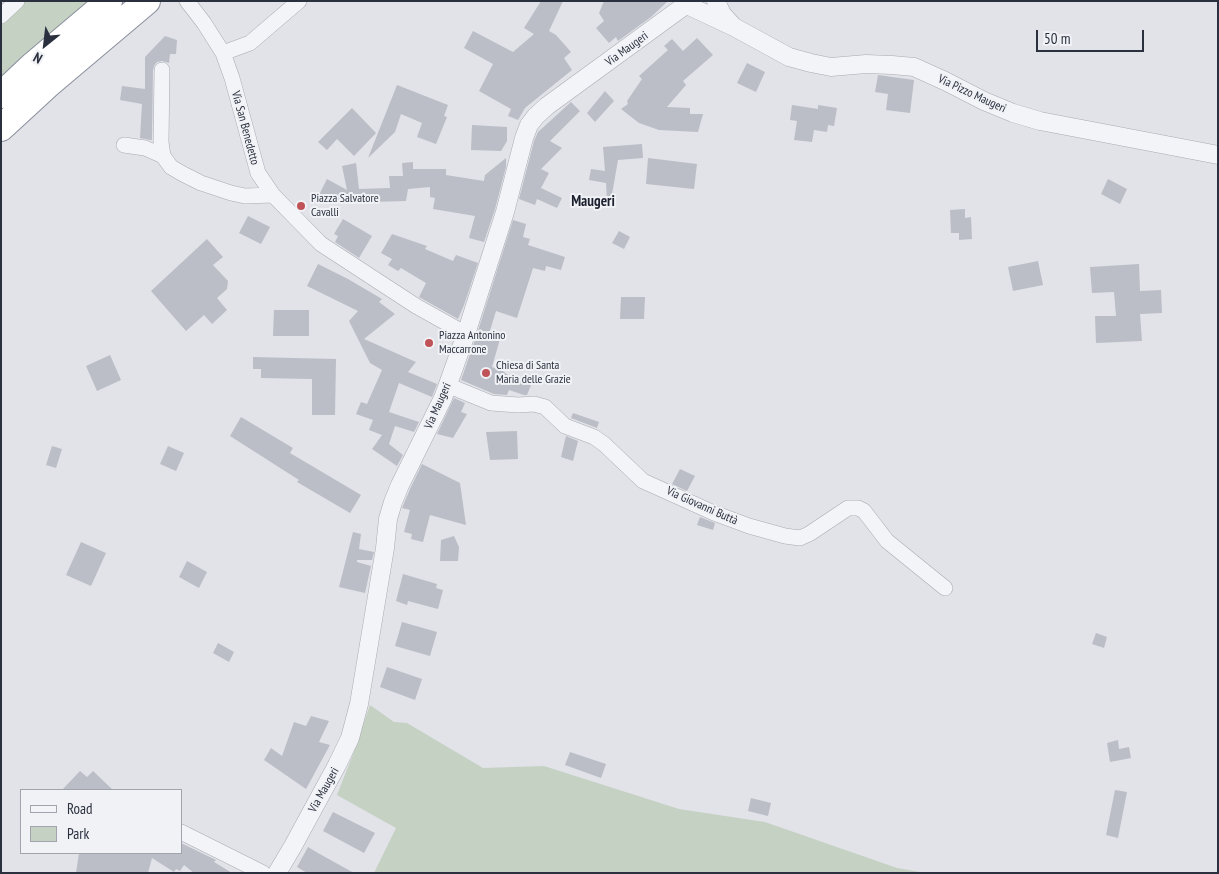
<!DOCTYPE html>
<meta charset="utf-8">
<style>
body{margin:0}
#map{position:relative;width:1219px;height:874px;overflow:hidden;background:#e1e3e8;font-family:"PT Sans Narrow",sans-serif}
canvas{display:block}
.frame{position:absolute;inset:0;border:2px solid #2b303e;pointer-events:none}
.legend{position:absolute;left:20px;top:789px;width:162px;height:65px;box-sizing:border-box;background:#f0f2f6;border:1px solid #a1a4ac;margin:0;padding:6px 9px;list-style:none;font-size:15px;color:#2b303e}
.legend li{display:flex;align-items:center;gap:10px;height:25px}
.legend b{width:25px;border:1px solid #a1a4ac}
.north{position:absolute;left:20px;top:20px;width:50px;height:50px;-webkit-text-stroke:4px #f0f2f6;paint-order:stroke;rotate:209deg;font-size:14px;font-weight:700;line-height:20px;text-align:center;color:#2b303e}
.north::after{content:'';display:block;margin:auto;width:18px;height:22px;background:#2b303e;clip-path:polygon(50% 0,100% 100%,50% 72%,0 100%)}
.scale{position:absolute;left:1036px;top:30px;width:108px;height:22px;box-sizing:border-box;border:2px solid #2b303e;border-top:0;padding-left:6px;font-size:15px;line-height:18px;white-space:nowrap;color:#2b303e;-webkit-text-stroke:4px #f0f2f6;paint-order:stroke}
</style>
<div id="map">
<canvas width="1219" height="874"></canvas>
<div class="frame"></div>
<ul class="legend">
<li><b style="height:6px;background:#f3f4f7"></b>Road</li>
<li><b style="height:14px;background:#c5d1c3"></b>Park</li>
</ul>
<div class="north">N</div>
<div class="scale">50 m</div>
</div>
<script>
const c = document.querySelector('canvas').getContext('2d');
c.lineJoin = 'round';
function paint(path, color) { c.fillStyle = color; c.fill(path, 'evenodd'); }
const shape = rows => new Path2D(rows.map(r => 'M' + r).join(''));
function stroke(path, color, width, dash) { c.strokeStyle = color; c.lineWidth = width; c.lineCap = dash ? 'butt' : 'round'; c.setLineDash(dash || []); c.stroke(path); }
function label(font, color, halo, rows, align = 'center') {
  c.font = font + ' "PT Sans Narrow",sans-serif'; c.lineWidth = 4; c.setLineDash([]); c.textBaseline = 'middle'; c.strokeStyle = halo; c.fillStyle = color; for (const [text, x, y, turn = 0] of rows) {
    c.save(); c.translate(x, y); c.rotate((+turn || 0) * Math.PI / 180); c.textAlign = isNaN(turn) ? turn : align; if (halo) c.strokeText(text, 0, 0); c.fillText(text, 0, 0); c.restore();
  }
}
paint(shape([
 [26,1,88,1,1,77,1,23],
 [370,705,394,722,407,723,483,768,544,766,679,809,765,822,897,868,926,873,374,873,396,828,337,795,353,754]
]), '#c5d1c3');
paint(shape([
 [541,1,563,1,549,31,556,35,571,52,564,58,572,70,525,108,518,120,508,116,511,109,479,91,493,64,464,48,473,31,513,52,534,34,524,28],
 [604,1,668,1,651,17,618,41,616,37,609,43,596,28,604,21,599,13],
 [165,36,177,40,176,54,170,54,169,63,162,61,157,62,154,66,153,70,152,140,150,140,140,138,142,104,120,100,122,86,145,89,145,57],
 [697,38,713,55,683,81,686,85,667,107,690,108,690,114,703,114,698,132,659,130,639,123,621,109,628,104,627,101,642,79,639,76,668,50,664,46,672,39,683,51],
 [747,63,765,72,756,92,737,83],
 [878,75,914,80,910,113,886,110,888,94,875,92],
 [397,85,448,105,444,116,447,117,436,144,417,137,422,123,401,114,395,132,368,158],
 [605,91,614,101,595,122,587,113],
 [571,102,580,111,550,141,562,148,541,169,549,173,541,188,562,198,557,208,537,199,535,205,519,199,534,141,538,132],
 [792,105,818,109,818,105,837,108,834,126,828,125,827,132,814,130,812,142,794,140,797,121,790,120],
 [352,108,376,133,354,156,337,139,327,150,318,142],
 [472,125,507,127,507,141,501,151,471,150],
 [642,144,643,158,618,160,611,200,607,200,606,183,589,180,591,169,605,171,603,147],
 [506,158,506,167,495,209,484,242,469,238,475,216,433,209,435,198,430,197,430,187,408,189,406,201,335,203,319,195,327,179,347,190,342,166,356,163,359,189,390,188,389,176,403,176,402,163,413,162,413,169,446,169,446,175,484,181,485,175],
 [648,158,697,164,694,189,646,184],
 [1108,179,1127,189,1120,204,1101,194],
 [965,209,965,218,971,217,972,239,959,240,959,233,951,233,950,210],
 [248,216,270,227,261,244,239,233],
 [343,219,372,236,359,258,335,242,338,236,334,234],
 [513,220,526,224,523,237,530,239,528,245,565,257,561,270,546,266,545,271,533,268,517,318,496,311,489,334,500,339,492,367,503,371,509,376,531,385,527,395,524,395,509,390,507,395,494,394,461,380,476,337],
 [619,231,630,237,624,249,612,243],
 [392,234,427,246,425,249,453,261,456,255,478,263,464,305,458,319,419,297,426,283,401,268,398,271,388,265,392,259,381,253],
 [207,239,223,257,213,265,228,281,227,289,217,298,227,310,212,324,204,315,186,331,151,291],
 [1038,261,1043,285,1013,291,1008,267],
 [318,264,348,279,382,299,379,302,395,314,364,339,416,362,408,372,437,384,432,397,399,383,389,412,419,422,414,432,395,426,389,444,403,455,397,466,372,449,382,435,369,430,373,420,356,414,361,402,367,404,382,370,370,363,349,321,358,311,307,286],
 [1139,264,1140,291,1161,290,1162,313,1140,314,1142,341,1096,343,1095,316,1116,316,1114,292,1092,293,1090,267],
 [621,297,645,297,644,319,620,319],
 [274,310,309,310,309,336,273,336],
 [110,355,121,380,97,391,86,366],
 [253,357,336,359,335,415,312,415,312,379,261,378,261,369,253,369],
 [454,398,465,403,461,412,467,414,453,438,437,434],
 [573,413,599,422,597,428,571,418],
 [241,417,293,448,290,453,361,495,350,513,297,482,299,480,230,436],
 [517,431,518,459,490,460,486,432],
 [566,436,578,441,573,461,561,457],
 [52,446,62,449,56,468,46,465],
 [168,446,184,453,176,471,160,464],
 [422,464,460,483,466,525,430,515,423,542,411,539,412,534,404,532,410,510,402,508,410,489],
 [680,469,695,476,687,491,672,484],
 [700,517,715,523,713,530,697,525],
 [353,532,361,534,359,549,374,552,372,560,357,560,357,562,371,566,365,593,339,587],
 [454,536,459,547,458,561,440,561,441,540],
 [81,542,106,553,91,586,66,575],
 [187,561,207,572,199,588,179,577],
 [403,574,437,584,436,588,443,590,438,609,408,601,407,605,396,601],
 [402,622,437,632,430,656,395,646],
 [1096,633,1107,637,1104,648,1092,644],
 [218,643,234,652,229,662,213,653],
 [387,667,422,679,415,700,380,687],
 [311,716,329,721,319,742,330,745,306,789,264,760,271,748,282,756,294,722,306,726],
 [1118,740,1119,749,1129,747,1131,758,1110,762,1107,743],
 [570,752,606,764,601,778,565,765],
 [80,771,87,777,93,771,113,790,62,790],
 [1115,790,1127,792,1118,838,1106,835],
 [751,798,771,803,768,816,748,811],
 [333,812,375,833,364,853,323,831],
 [181,843,216,860,214,862,232,873,194,873,184,865,180,871,176,869,174,872,152,858,148,873,76,873,79,853,181,853],
 [308,847,318,853,354,873,307,873,297,867]
]), '#bbbec7');
const minor = shape([
 [187,1,204,23,223,53,232,78,258,173,273,195,321,244,416,306,466,334],
 [1,16,17,1],
 [223,53,250,43,299,1],
 [162,70,161,142,163,156,171,167,183,174,201,183,231,193,245,196,273,195],
 [124,145,145,148,163,156],
 [447,385,491,403,518,405,534,404,545,407,565,426,594,437,604,444,643,481,714,513,749,526,785,536,800,538,809,534,848,508,858,508,864,511,887,541,945,588],
 [181,832,263,873]
]);
const tertiary = shape([
 [716,1,722,14,732,25],
 [687,5,734,27,789,57,811,63,831,67,866,64,892,65,914,67,945,81,984,101,1013,113,1040,121,1218,155],
 [277,873,293,846,337,765,350,738,359,704,385,548,388,519,393,502,400,485,443,398,451,376,466,334,505,212,524,138,529,125,536,116,547,106,691,1]
]);
const motorway = shape([
 [1,95,32,66,109,1],
 [1,128,51,82,147,1]
]);
stroke(minor, '#a7aab2', 16);
stroke(tertiary, '#a7aab2', 19);
stroke(motorway, '#8a8f9d', 28);
stroke(minor, '#f3f4f7', 15);
stroke(tertiary, '#f3f4f7', 18);
stroke(motorway, '#fff', 26);
for (const [x, y, r, color] of [
 [301,206,5,"#bf5357"],
 [429,343,5,"#bf5357"],
 [486,373,5,"#bf5357"]
]) { const dot = new Path2D(); dot.arc(x, y, r, 0, 2 * Math.PI); c.fillStyle = color; c.fill(dot); stroke(dot, '#f0f2f6', 2); }
label('12px', '#2b303e', '#f0f2f6', [
 ["Via Maugeri",627,49,-36],
 ["Via Pizzo Maugeri",972,94,25],
 ["Via San Benedetto",245,128,75],
 ["Via Maugeri",438,406,-66],
 ["Via Giovanni Buttà",702,506,24],
 ["Via Maugeri",324,790,-61]
]);
label('12px', '#2b303e', '#f0f2f6', [
 ["Piazza Salvatore",311,199],
 ["Cavalli",311,213],
 ["Piazza Antonino",439,336],
 ["Maccarrone",439,350],
 ["Chiesa di Santa",496,366],
 ["Maria delle Grazie",496,380]
], 'left');
label('bold 15px', '#1d212f', '#f0f2f6', [
 ["Maugeri",593,202]
]);
</script>
